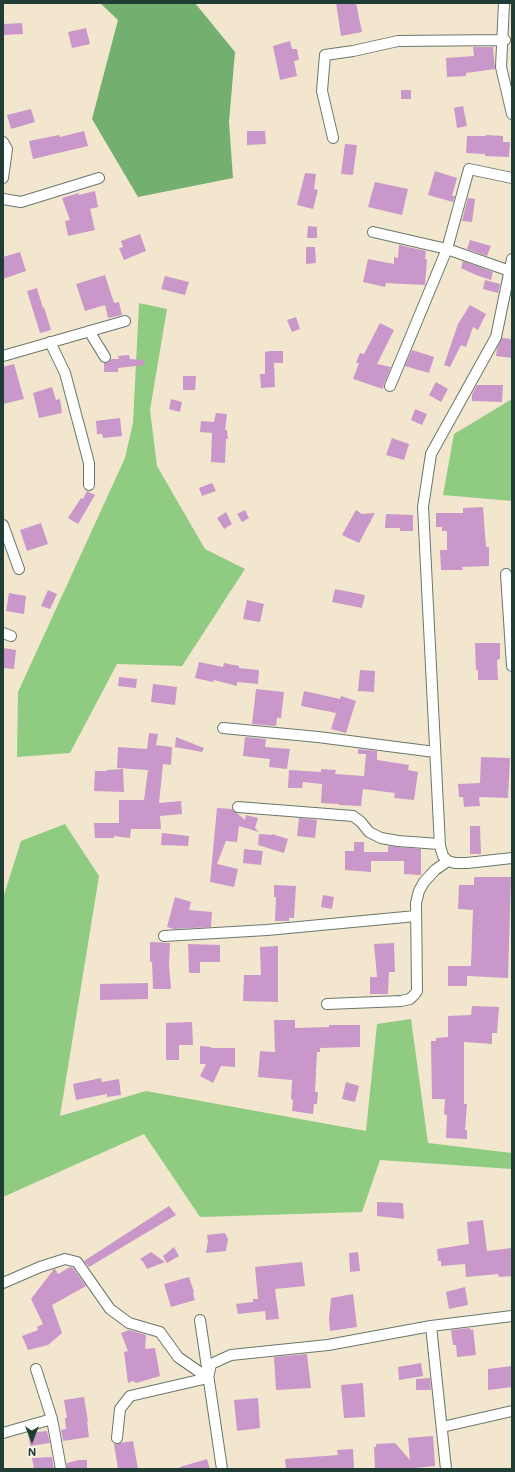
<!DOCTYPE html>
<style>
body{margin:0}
#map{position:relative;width:515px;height:1472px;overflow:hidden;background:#f2e7ce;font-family:Mali,sans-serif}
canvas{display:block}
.frame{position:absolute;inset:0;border:4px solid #1f3d34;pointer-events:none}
.north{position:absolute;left:12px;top:1420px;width:40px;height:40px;-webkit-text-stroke:3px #fbf7ec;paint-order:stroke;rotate:180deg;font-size:11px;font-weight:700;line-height:16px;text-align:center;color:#1f3d34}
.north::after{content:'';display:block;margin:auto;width:14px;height:18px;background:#1f3d34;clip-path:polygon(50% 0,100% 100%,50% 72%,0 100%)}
</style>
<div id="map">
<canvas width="515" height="1472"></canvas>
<div class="frame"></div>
<div class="north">N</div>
</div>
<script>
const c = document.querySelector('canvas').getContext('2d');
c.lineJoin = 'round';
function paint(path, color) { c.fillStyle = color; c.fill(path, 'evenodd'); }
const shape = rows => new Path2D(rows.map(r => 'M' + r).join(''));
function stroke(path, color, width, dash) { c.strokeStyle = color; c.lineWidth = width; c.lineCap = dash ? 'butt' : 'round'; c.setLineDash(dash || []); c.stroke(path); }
paint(shape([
 [139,303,167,309,150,410,157,466,205,549,245,569,182,666,117,664,70,753,17,757,18,692,125,458,133,423],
 [512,399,512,501,443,495,454,434],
 [65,824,99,876,60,1116,146,1091,366,1131,377,1024,411,1019,428,1143,512,1153,512,1169,380,1160,362,1212,200,1217,144,1134,3,1197,3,898,21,841]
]), '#8fcc82');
paint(shape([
 [100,3,195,3,235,52,229,122,233,178,138,197,92,119,118,20]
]), '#73b070');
paint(shape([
 [336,3,356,3,362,32,341,36],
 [22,23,23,34,3,35,3,24],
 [86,28,90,44,72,48,68,32],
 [290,41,292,49,297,49,299,60,294,61,297,76,280,80,273,46],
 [473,47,493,47,495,69,466,73,466,76,447,77,446,58,474,56],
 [401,90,411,90,411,99,401,99],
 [463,106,467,126,457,128,454,108],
 [31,109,35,122,11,129,7,115],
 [84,131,88,146,33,159,29,141,59,135,60,137],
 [247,131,265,131,266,144,247,145],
 [486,135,503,136,503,142,510,142,509,157,485,156,485,154,466,153,467,136,486,136],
 [345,144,357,145,353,175,341,174],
 [435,171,457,178,452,196,455,196,453,202,428,195],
 [305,173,316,174,314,189,318,190,313,209,297,205],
 [375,182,408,189,402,215,368,207],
 [95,191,98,207,90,209,95,230,68,236,65,221,70,220,62,198,79,193,79,195],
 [468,198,475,199,472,222,462,221],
 [308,226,317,227,317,238,307,238],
 [140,234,146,251,124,260,119,248,123,247,121,241],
 [470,240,491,246,487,256,467,249],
 [399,245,426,251,425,259,427,259,425,285,386,283,385,287,363,282,368,259,394,264,394,257,398,258],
 [306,247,315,247,316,263,306,264],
 [20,252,26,271,3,279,3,257],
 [463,261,493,272,491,280,476,275,461,268],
 [105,275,114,303,119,302,122,315,108,318,105,305,85,311,76,284],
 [165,276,189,282,185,295,161,289],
 [485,280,500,284,498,293,483,289],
 [37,288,43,308,44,307,51,330,40,333,27,291],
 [470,305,486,314,478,330,473,327,466,347,461,345,450,367,444,365,458,324],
 [296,317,300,329,292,332,287,320],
 [380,323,394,330,377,364,391,367,384,384,383,389,353,379,359,363,356,363,360,353,364,354],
 [502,338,512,339,512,358,496,356,497,348],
 [412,350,434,357,429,373,405,366],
 [270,351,283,351,283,363,274,363,275,387,261,388,260,374,265,374,265,352],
 [129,355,130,359,144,360,144,365,118,368,118,372,104,372,104,363,109,362,111,359,119,359,118,356],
 [14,364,24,399,3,404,3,367],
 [183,376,196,376,195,390,183,390],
 [436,382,448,389,441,402,429,395],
 [477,385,503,385,502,402,472,401,472,394],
 [52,387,56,400,60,399,62,413,39,418,33,393],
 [171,399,182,402,180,412,169,409],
 [415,409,427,414,422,425,411,420],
 [216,413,227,414,225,430,227,430,228,439,226,439,225,463,211,462,212,433,200,432,201,421,214,422],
 [120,418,122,436,103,438,102,434,97,434,96,421],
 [392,438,409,444,404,460,386,455],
 [212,483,216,491,202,496,199,488],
 [87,491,95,495,78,524,68,518,81,498,83,499],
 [483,507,486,547,489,547,489,566,462,567,463,570,441,570,440,550,447,550,447,531,442,531,442,527,436,527,436,513,463,513,463,508],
 [245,510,249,518,242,522,237,514],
 [356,510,362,514,375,513,359,543,342,535],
 [226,512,232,524,224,529,217,518],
 [386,514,413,515,413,531,400,531,400,528,385,528],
 [41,523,48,544,27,551,20,530],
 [335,589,365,595,362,608,332,602],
 [48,590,57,594,50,609,41,606],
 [9,593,26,596,24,614,6,611],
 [247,600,264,604,260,622,243,619],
 [475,643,500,643,500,659,497,660,498,680,478,680,478,670,476,670],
 [3,648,16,650,14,669,3,668],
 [199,662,223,667,224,663,239,666,239,668,259,670,258,684,237,682,237,686,214,680,213,682,195,678],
 [360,670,375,671,374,692,358,691],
 [119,677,137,679,136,688,118,686],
 [153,684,177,687,175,705,151,702],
 [256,689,284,692,281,718,277,718,276,726,252,724],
 [304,691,340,699,341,696,356,701,346,733,331,729,336,713,301,706],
 [149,733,158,734,156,745,172,747,171,765,163,764,159,803,181,801,182,814,160,816,161,829,131,829,130,838,114,836,114,838,95,838,94,823,119,823,119,800,144,800,148,770,117,768,118,747,147,749],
 [176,737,204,748,202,752,175,747],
 [245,737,266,739,265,747,290,749,287,769,269,767,270,759,243,756],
 [358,749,377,751,377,760,409,765,408,770,418,772,414,800,394,798,395,793,363,789,361,806,339,805,339,804,321,803,322,784,303,782,302,788,288,788,289,770,321,772,321,769,336,770,335,774,364,776,366,754,358,754],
 [481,757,510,758,508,798,479,797,480,806,464,807,463,797,459,797,458,784,480,783],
 [123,769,124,792,94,791,95,771,107,771,107,770],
 [217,808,232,809,245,820,246,815,258,818,255,828,259,832,239,826,237,842,226,841,217,864,238,869,234,887,210,882],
 [299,818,317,820,315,838,297,836],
 [470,826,480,826,481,854,470,854],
 [162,833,189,836,188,846,161,845],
 [259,834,272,835,272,834,288,839,284,853,258,845],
 [354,842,364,842,364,852,388,852,388,846,421,849,421,875,404,874,404,861,371,861,371,872,345,870,345,851,354,851],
 [244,849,263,851,261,865,243,863],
 [474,877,511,877,508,978,467,976,467,986,448,986,448,966,471,966,473,910,458,909,459,885,474,885],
 [274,885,296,886,294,918,289,918,289,921,275,921,276,897,274,897],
 [323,895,334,897,332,909,321,907],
 [175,897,191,902,189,910,212,912,211,927,174,929,167,927],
 [150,942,170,943,169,965,171,989,153,989,152,962,150,962],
 [394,943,395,972,389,972,388,994,370,994,370,977,377,977,374,944],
 [188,944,220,945,220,962,200,962,200,973,189,973],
 [278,946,278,1002,243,1001,244,975,261,975,260,947],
 [148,983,148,999,100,1000,100,984],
 [472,1006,499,1007,497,1033,492,1033,492,1044,464,1042,464,1104,467,1104,465,1130,467,1130,467,1139,446,1138,447,1115,444,1114,445,1099,432,1099,431,1041,436,1041,436,1038,448,1037,448,1016,471,1015],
 [274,1020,295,1020,295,1028,329,1027,329,1025,360,1025,360,1047,320,1048,320,1052,317,1052,315,1092,318,1092,317,1104,314,1104,313,1114,292,1111,293,1100,291,1099,292,1080,258,1077,260,1051,275,1052],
 [192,1022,193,1045,179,1045,179,1060,166,1060,166,1023],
 [200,1046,211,1047,211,1048,235,1048,235,1067,221,1066,213,1083,200,1076,206,1064,200,1064],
 [101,1078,102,1082,119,1079,121,1095,107,1097,107,1094,76,1100,73,1084],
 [346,1082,359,1086,355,1102,342,1099],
 [377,1202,403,1203,404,1219,377,1216],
 [169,1206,176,1215,89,1267,84,1261],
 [483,1220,487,1251,512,1248,512,1276,499,1277,498,1274,466,1277,465,1264,441,1266,441,1261,438,1261,437,1249,469,1244,467,1222],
 [225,1233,228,1239,226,1251,206,1253,208,1241,207,1235],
 [174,1247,179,1256,167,1263,163,1256],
 [151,1252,165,1262,147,1269,144,1263,140,1259],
 [358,1252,360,1271,350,1272,349,1253],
 [302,1262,305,1286,275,1289,279,1319,266,1320,265,1311,238,1314,236,1304,253,1302,253,1299,258,1299,255,1267],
 [70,1267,73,1268,86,1286,52,1305,62,1333,48,1345,28,1350,22,1336,38,1330,37,1327,43,1324,31,1299,54,1269,55,1269,58,1274],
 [189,1277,194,1292,193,1293,195,1300,171,1307,164,1284],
 [465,1287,468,1305,449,1309,446,1292],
 [353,1294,357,1327,330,1331,329,1319,331,1298],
 [470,1328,470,1330,473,1329,476,1355,457,1357,456,1345,453,1345,451,1330],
 [129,1330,146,1335,145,1349,155,1348,160,1376,136,1383,133,1381,128,1383,124,1352,128,1351,121,1333],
 [307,1354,311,1388,276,1390,274,1357],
 [421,1363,423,1376,399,1380,398,1367],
 [512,1366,512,1387,488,1390,488,1369],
 [430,1378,431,1390,416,1390,416,1379],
 [363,1383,365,1417,344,1418,341,1385],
 [84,1397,88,1421,87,1421,89,1437,63,1441,61,1430,66,1429,65,1418,67,1418,64,1400],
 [258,1398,260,1428,237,1431,234,1400],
 [47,1431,50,1443,30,1446,28,1433],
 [433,1436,435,1466,405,1469,375,1469,374,1447,376,1447,376,1444,395,1443,410,1460,408,1438],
 [133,1441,138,1469,118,1469,114,1444],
 [353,1449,354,1469,286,1469,285,1459,338,1455,337,1450],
 [52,1457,54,1469,34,1469,32,1458],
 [207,1459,210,1469,181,1469,180,1467],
 [79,1460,87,1460,87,1469,67,1469,67,1463]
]), '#c997c9');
const minor = shape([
 [504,3,501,67,512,114],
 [333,138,322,91,325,55,353,51,398,41,505,40],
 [3,142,7,149,3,178],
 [3,199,21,202,99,178],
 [373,232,447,249,390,386],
 [512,259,496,337,431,454,423,507,440,846,443,856,448,861,455,863,467,863,512,858],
 [510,271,447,249,469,169,512,178],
 [89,331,105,357],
 [50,342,65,373,89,463,89,485],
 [3,356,125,321],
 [3,525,19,569],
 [506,574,512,666],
 [3,633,11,636],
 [223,728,318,737,435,752],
 [238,807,353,816,361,822,369,832,381,838,398,841,439,844],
 [164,936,267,930,416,916],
 [327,1004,401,1001,410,999,415,994,417,991,416,903,419,891,424,882,435,870,448,861],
 [3,1283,40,1267,65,1259,77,1262,110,1309,129,1323,160,1332,178,1357,208,1378],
 [200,1320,222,1469],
 [431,1326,446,1469],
 [36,1369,52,1419,61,1469],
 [208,1378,211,1364,231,1355,328,1345,431,1326,512,1316],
 [442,1427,512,1411],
 [3,1433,52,1419],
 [117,1438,120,1409,130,1396,208,1378]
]);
stroke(minor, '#69786a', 12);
stroke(minor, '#fff', 10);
</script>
